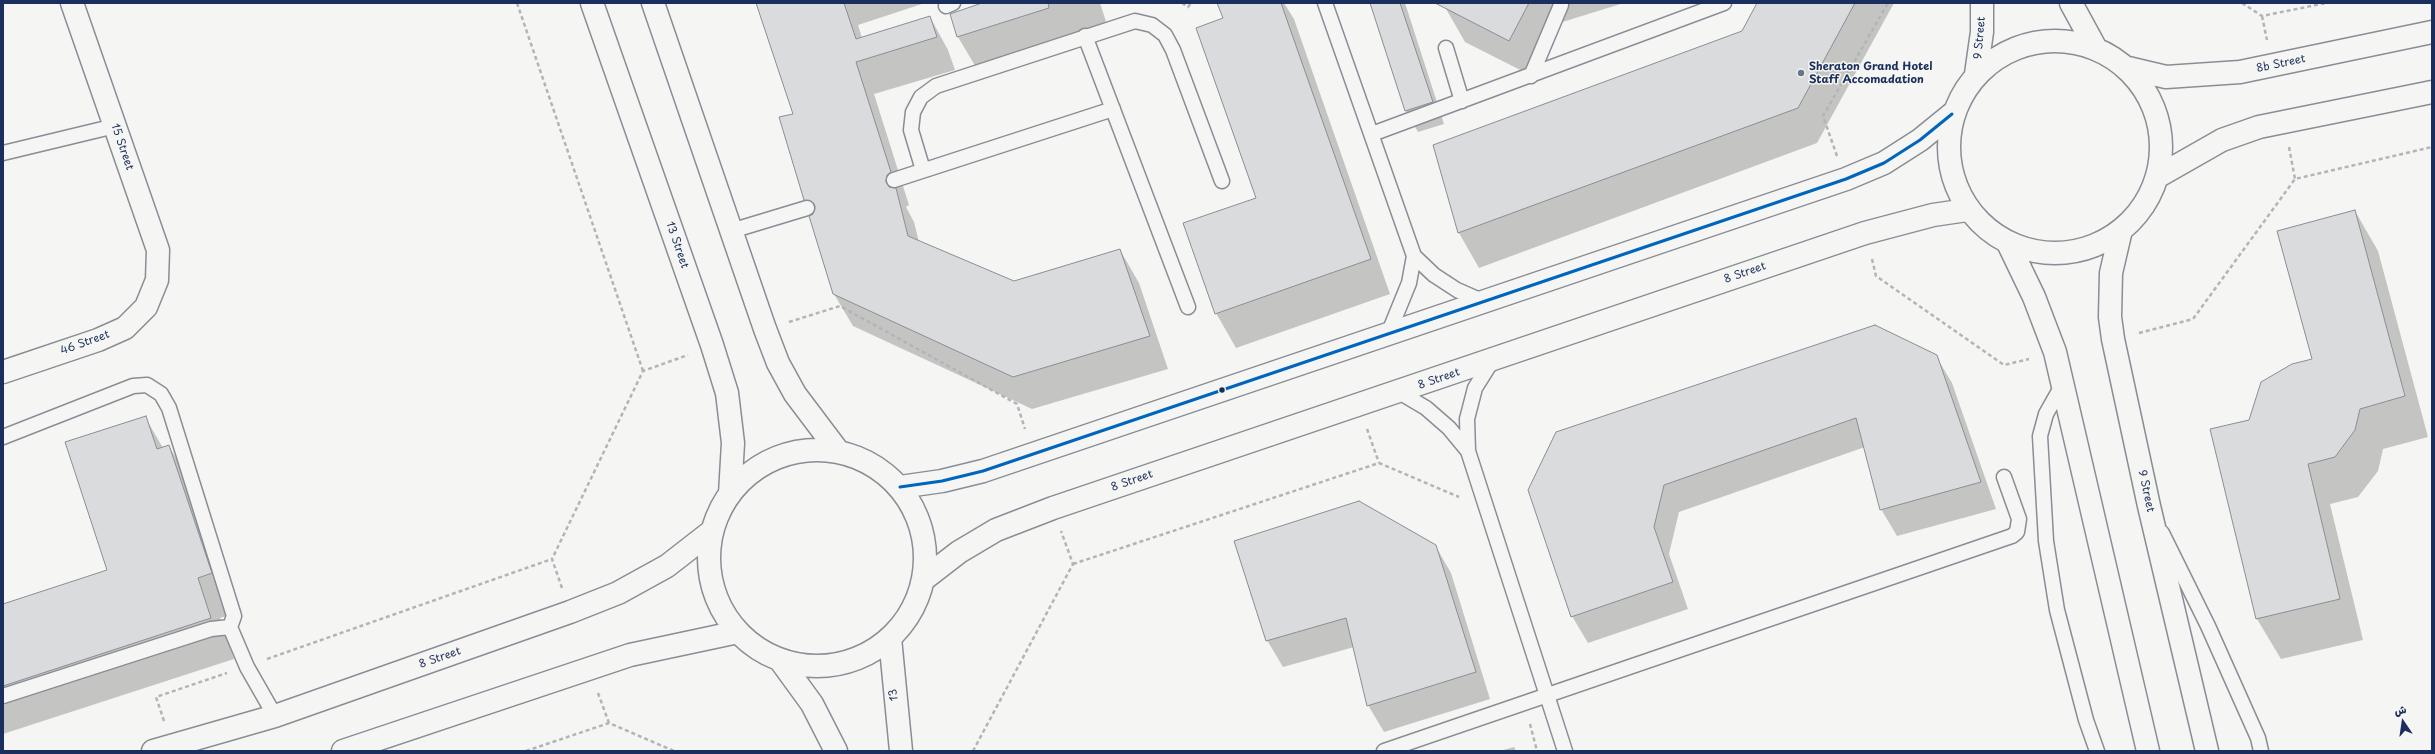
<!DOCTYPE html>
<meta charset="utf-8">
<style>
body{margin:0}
#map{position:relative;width:2435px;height:754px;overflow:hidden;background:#f5f5f3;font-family:"Playpen Sans","Playpen Sans Arabic",sans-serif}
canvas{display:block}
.frame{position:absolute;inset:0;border:4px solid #1b2f5e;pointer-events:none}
.north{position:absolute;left:2383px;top:702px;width:40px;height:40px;-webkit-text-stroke:3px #f6f6f2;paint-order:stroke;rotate:347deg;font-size:11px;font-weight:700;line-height:16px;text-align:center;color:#1b2f5e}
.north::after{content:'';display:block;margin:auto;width:14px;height:18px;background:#1b2f5e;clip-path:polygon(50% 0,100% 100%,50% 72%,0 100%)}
</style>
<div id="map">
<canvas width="2435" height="754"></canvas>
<div class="frame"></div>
<div class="north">ش</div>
</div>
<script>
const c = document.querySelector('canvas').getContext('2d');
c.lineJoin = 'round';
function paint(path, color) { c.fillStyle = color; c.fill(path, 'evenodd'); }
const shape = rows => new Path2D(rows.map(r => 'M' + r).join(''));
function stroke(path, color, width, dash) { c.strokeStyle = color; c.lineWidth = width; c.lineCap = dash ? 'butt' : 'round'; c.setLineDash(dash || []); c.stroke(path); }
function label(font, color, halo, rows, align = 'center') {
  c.font = font + ' "Playpen Sans",sans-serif'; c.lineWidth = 3; c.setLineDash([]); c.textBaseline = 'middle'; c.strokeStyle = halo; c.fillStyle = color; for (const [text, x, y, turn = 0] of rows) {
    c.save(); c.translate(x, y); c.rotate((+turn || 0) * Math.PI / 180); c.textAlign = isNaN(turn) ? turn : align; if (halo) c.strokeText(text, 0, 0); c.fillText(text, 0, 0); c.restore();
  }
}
paint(shape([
 [757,3,925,3,858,25,862,38,930,17,948,50,955,70,874,94,909,205,906,207,914,222,919,242,1014,282,1120,250,1139,283,1168,369,1032,409,853,326,834,294,814,214,805,199,794,114],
 [986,3,1100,3,1108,28,977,69,958,37],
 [1222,3,1284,3,1294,19,1390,294,1236,348,1216,313,1257,198],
 [1371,3,1405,3,1444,124,1418,132,1406,111],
 [1447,3,1624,3,1556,24,1530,75,1465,42,1445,7],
 [1758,3,1894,3,1817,143,1479,268,1459,233,1435,145,1742,32],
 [2355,211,2378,251,2428,437,2383,449,2378,471,2358,497,2330,504,2363,640,2281,659,2257,619,2212,429,2250,421,2313,360],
 [1936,356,1952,383,1996,509,1897,536,1881,509,1865,447,1679,512,1669,554,1688,609,1588,643,1572,616,1529,490],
 [145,417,163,448,169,446,192,486,234,614,220,618,234,659,3,734,3,605,108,571],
 [1435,545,1451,573,1490,699,1384,732,1368,705,1354,647,1283,667,1267,640],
 [1514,747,1516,751,1500,751]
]), '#0003');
const building = shape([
 [756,3,844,3,856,39,930,16,937,37,856,62,891,172,887,175,886,182,889,187,896,188,908,236,1014,281,1120,249,1150,336,1013,377,833,294,809,216,813,214,815,206,812,202,804,200,779,117,793,114,756,3],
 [982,3,1048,3,1049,8,957,37,950,14,982,3],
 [1217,3,1281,3,1371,259,1215,314,1183,223,1256,198,1196,28,1223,18,1217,3],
 [1370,3,1400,3,1433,102,1405,111,1370,3],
 [1435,3,1529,3,1509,41,1435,3],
 [1757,3,1855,3,1798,108,1458,233,1433,145,1742,31,1757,3],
 [2355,210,2405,396,2360,409,2355,430,2335,457,2308,464,2340,599,2256,619,2210,429,2249,420,2261,382,2292,364,2312,359,2277,231,2355,210],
 [1875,325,1937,355,1981,482,1880,510,1856,418,1664,485,1654,527,1673,582,1571,617,1528,490,1556,432,1875,325],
 [146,416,157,449,169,445,212,573,198,578,211,618,3,686,3,604,107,570,65,442,146,416],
 [1359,501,1436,545,1476,672,1367,706,1346,618,1266,641,1234,541,1359,501]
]);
paint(building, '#dadbdc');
stroke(building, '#898d95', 1);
const lane = shape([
 [1325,3,1414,256,1409,283,1389,332],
 [946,6,953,3],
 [1085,36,1188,307],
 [1446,48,1462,101],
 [1531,76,1561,5],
 [1372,134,1724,3],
 [3,153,115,126],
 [923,170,911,130,913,112,921,97,936,86,1135,21,1152,25,1165,35,1173,50,1222,181],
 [894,180,1113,109],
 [731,231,807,208],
 [1414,256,1434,275,1457,290,1482,301],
 [1492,361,1475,388,1467,419,1468,451,1565,751],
 [2063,384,2046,414,2040,436,2046,541,2057,610,2086,720,2097,751],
 [1399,392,1426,408,1449,428,1468,451],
 [3,437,133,386,147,385,161,394,169,408,234,616,230,627,211,629,3,696],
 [2162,533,2208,626,2258,738,2261,751],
 [230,627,247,667,275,716],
 [1384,751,2012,536,2017,532,2019,519,2004,477]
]);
const street = shape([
 [592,3,712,345,727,393,733,443,730,494],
 [653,3,765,329,778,363,795,394,838,451],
 [2071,3,2095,47],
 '1949 147a106 106 0 1 1 212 0a106 106 0 1 1-212 0Z',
 [2128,68,2166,77,2240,72,2432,32],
 [1976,74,1982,32,1982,3],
 [2157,177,2222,140,2259,127,2432,92],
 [2121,230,2111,273,2110,317,2113,339,2149,506,2207,751],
 [2008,243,2034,297,2055,352,2148,751],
 [3,372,98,340,125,328,146,307,157,280,158,250,72,3],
 '709 558a108 108 0 1 1 216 0a108 108 0 1 1-216 0Z',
 [900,487,942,481,983,471,1846,179,1884,163,1920,140,1952,114],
 [924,579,959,552,996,530,1053,508,1865,233,1933,215,1967,210],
 [890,638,901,751],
 [780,660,812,704,836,751],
 [153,751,275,716,570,612,618,593,667,566,712,531],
 [343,751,630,655,738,632]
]);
stroke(lane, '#898d95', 17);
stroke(street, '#898d95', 25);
stroke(shape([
 [517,3,643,371],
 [1182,3,1188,7,1191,3],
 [2242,3,2262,16,2326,3],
 [2262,16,2267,40],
 [2289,147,2295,179],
 [1837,156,1823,116,1888,3],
 [1872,259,1876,276,2004,365,2029,359],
 [789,322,840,306,1017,404,1025,429],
 [2139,333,2193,319,2295,179,2432,147],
 [1367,429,1379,463],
 [1073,564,1379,463,1459,497],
 [562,588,552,559,643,371,688,355],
 [267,659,552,559],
 [598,693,609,723],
 [164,721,156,697,227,673],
 [1530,724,1537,751],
 [526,751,609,723,674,751],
 [973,751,1073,564,1061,531]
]), '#b2b4b9', 2.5, [4, 3]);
stroke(lane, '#f5f5f3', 14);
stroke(street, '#f5f5f3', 22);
stroke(shape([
 [900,487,942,481,983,471,1846,179,1884,163,1920,140,1952,114]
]), '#0065bd', 3);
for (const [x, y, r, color] of [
 [1801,73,4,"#677492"],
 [1222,390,3.5,"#1b2f5e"]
]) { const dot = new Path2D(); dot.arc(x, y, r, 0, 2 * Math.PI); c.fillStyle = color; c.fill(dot); stroke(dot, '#f6f6f2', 1.5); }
label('11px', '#1b2f5e', '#f6f6f2', [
 ["9 Street",1980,38,-85],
 ["8b Street",2281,64,-12],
 ["15 Street",122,147,71],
 ["13 Street",677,245,71],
 ["8 Street",1745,273,-19],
 ["46 Street",85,343,-20],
 ["8 Street",1439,379,-19],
 ["8 Street",1132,481,-19],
 ["9 Street",2146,491,78],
 ["8 Street",440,658,-19],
 ["13",894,695,-96]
]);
label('bold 11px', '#1b2f5e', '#f6f6f2', [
 ["Sheraton Grand Hotel",1809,67],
 ["Staff Accomadation",1809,80]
], 'left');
</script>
